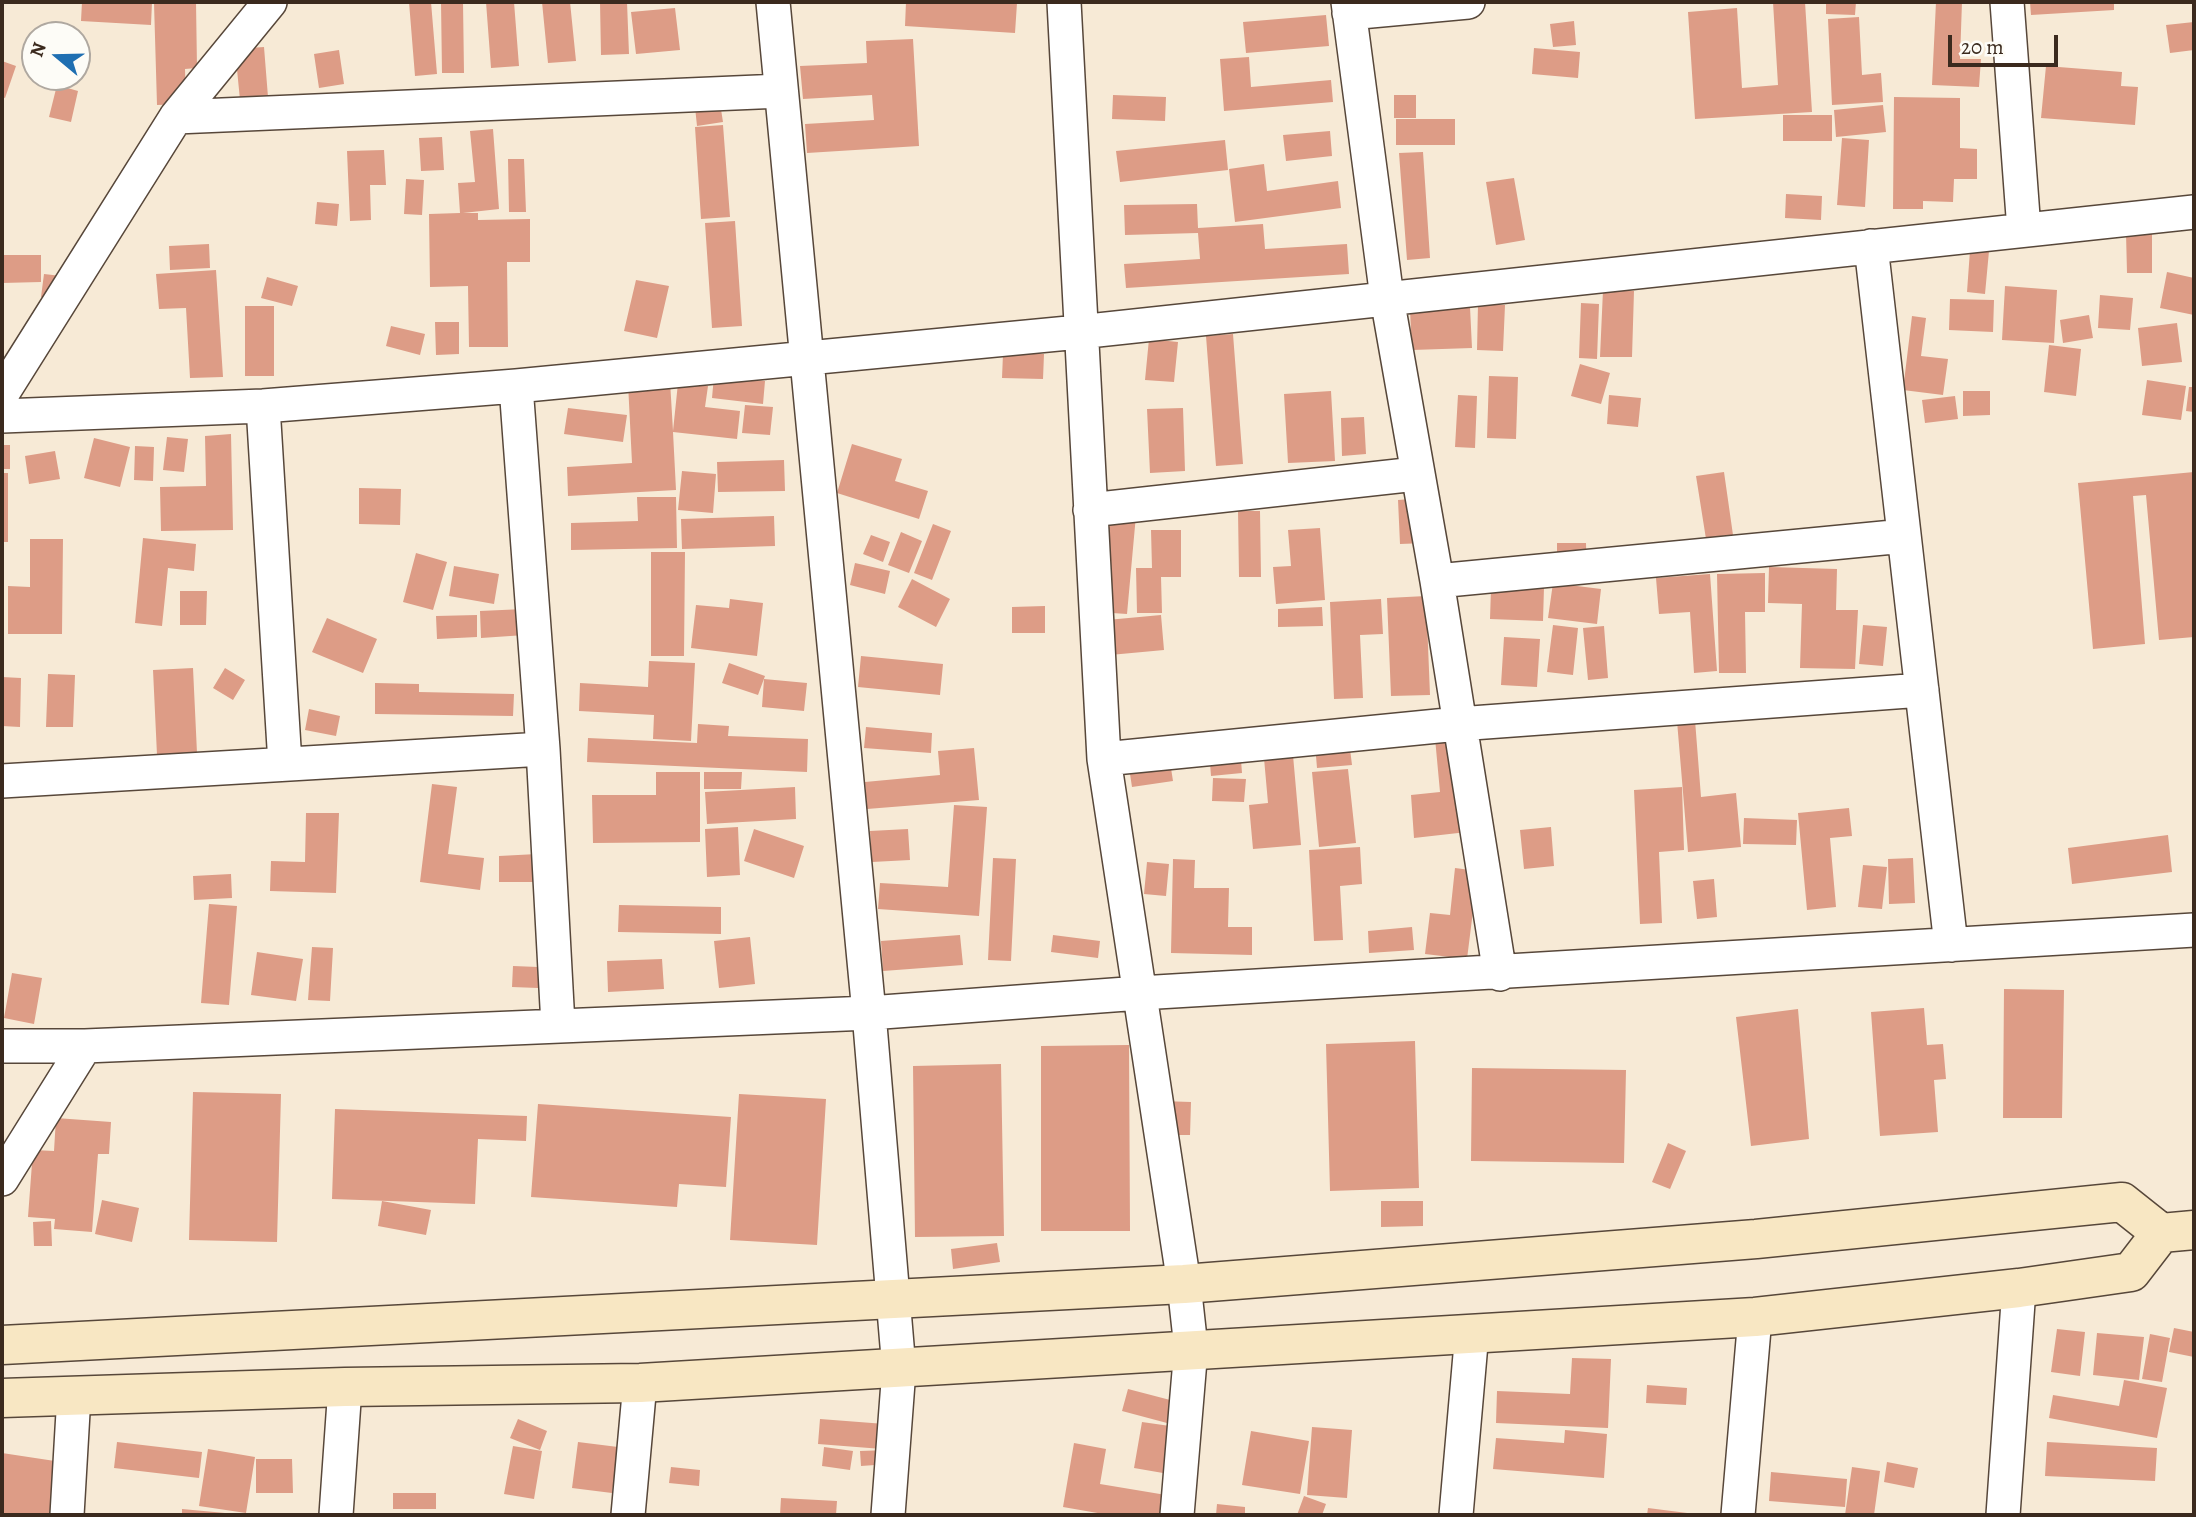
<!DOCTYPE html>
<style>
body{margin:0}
#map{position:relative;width:2196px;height:1517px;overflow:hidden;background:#f7ead6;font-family:Alegreya,serif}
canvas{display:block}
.frame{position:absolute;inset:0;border:4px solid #3b2a1e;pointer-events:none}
.north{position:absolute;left:21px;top:21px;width:70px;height:70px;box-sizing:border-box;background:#fdfcf7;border:2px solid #afa8a0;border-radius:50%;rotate:289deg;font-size:19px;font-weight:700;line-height:28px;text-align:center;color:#3b2a1e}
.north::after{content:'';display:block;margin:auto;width:24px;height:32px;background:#1f6fb2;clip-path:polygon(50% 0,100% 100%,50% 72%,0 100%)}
.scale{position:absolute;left:1948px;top:35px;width:110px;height:32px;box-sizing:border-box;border:4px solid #3b2a1e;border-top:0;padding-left:9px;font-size:21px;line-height:24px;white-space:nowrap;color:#3b2a1e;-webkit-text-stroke:5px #fdfcf7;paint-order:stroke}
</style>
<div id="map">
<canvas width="2196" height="1517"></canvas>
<div class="frame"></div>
<div class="north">N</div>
<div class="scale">20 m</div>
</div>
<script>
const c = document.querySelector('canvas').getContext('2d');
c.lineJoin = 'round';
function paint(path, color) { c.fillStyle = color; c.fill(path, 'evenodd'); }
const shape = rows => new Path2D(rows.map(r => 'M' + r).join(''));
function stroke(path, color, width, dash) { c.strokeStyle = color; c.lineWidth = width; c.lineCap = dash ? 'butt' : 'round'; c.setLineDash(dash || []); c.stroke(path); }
paint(shape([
 [82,2,152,2,151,25,81,21],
 [196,2,197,68,185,69,186,104,157,105,154,3],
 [409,2,431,2,437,74,415,76],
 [441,2,463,2,464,73,442,73],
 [486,2,514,2,519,66,491,68],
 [542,2,570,2,576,61,548,63],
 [600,2,627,2,629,54,601,55],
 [906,2,1017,3,1015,33,905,26],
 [1773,2,1805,2,1812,112,1695,119,1688,12,1737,8,1742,88,1778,85],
 [1826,2,1856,2,1855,15,1826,14],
 [1936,2,1962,2,1960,59,1981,59,1979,87,1932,85],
 [2030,2,2114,2,2114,10,2031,15],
 [675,8,680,50,636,54,631,12],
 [1326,15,1329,46,1246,53,1243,22],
 [1859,17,1862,75,1881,73,1883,102,1832,105,1828,19],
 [1574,21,1576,45,1553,47,1550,24],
 [2194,22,2194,50,2170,53,2166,25],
 [913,39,919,146,807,153,805,124,874,120,872,95,803,99,800,66,867,63,866,41],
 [264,47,268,97,240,100,235,49],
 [1534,48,1580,52,1578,78,1532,74],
 [339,50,344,84,319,88,314,54],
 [1249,57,1251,87,1331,80,1333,102,1224,111,1220,59],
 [2,61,16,66,5,98,2,97],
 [2046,66,2122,72,2121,86,2138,87,2135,125,2041,118],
 [57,85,78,91,71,122,49,117],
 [1113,95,1166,97,1165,121,1112,119],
 [1394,95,1416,95,1416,118,1394,118],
 [1894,97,1960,98,1960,148,1977,149,1977,179,1954,179,1953,202,1923,201,1923,209,1893,209],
 [720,103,723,122,697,126,695,107],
 [1883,105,1886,132,1836,137,1834,110],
 [1783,115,1832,115,1832,141,1783,141],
 [1396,119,1455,119,1455,145,1396,145],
 [723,125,730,217,701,219,695,127],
 [493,129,499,209,463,213,478,213,478,220,530,219,530,262,507,262,508,347,469,347,468,286,430,287,429,214,460,213,458,183,475,182,470,131],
 [1330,131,1332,156,1286,161,1283,135],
 [442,137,444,170,421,171,419,138],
 [1842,138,1869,140,1865,207,1837,205],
 [1225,140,1228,170,1120,182,1116,151],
 [384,150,386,185,370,185,371,220,350,221,347,151],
 [1423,152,1430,258,1407,260,1399,153],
 [508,159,524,159,526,212,509,212],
 [1264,164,1267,191,1338,181,1341,208,1235,222,1229,169],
 [1514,178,1525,240,1496,245,1486,182],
 [406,179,424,180,422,215,404,214],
 [1786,194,1822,196,1821,220,1785,218],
 [317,202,339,204,337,226,315,224],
 [1197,204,1198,228,1263,224,1265,249,1347,244,1349,274,1126,288,1124,264,1200,259,1198,233,1125,235,1124,205],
 [735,221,742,326,712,328,705,223],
 [2152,232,2152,273,2127,273,2126,233],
 [209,244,210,268,170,270,169,246],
 [1970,250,1989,251,1985,294,1967,292],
 [2,255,41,255,41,282,2,283],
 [216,270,223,377,190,378,186,308,159,309,156,274],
 [2167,272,2194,278,2194,315,2160,308],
 [44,274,79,278,77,301,41,297],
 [267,277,298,286,292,306,261,298],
 [636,280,669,286,657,338,624,331],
 [2005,286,2057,290,2054,343,2002,340],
 [1603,290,1634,291,1632,357,1600,357],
 [2100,295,2133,298,2130,330,2098,328],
 [1950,299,1994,300,1993,332,1949,330],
 [1581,303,1599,304,1597,359,1579,358],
 [1478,304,1505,305,1503,351,1477,350],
 [245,306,274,306,274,376,245,376],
 [1470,307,1472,348,1412,350,1410,310],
 [2089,315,2093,338,2063,343,2060,320],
 [1912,316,1926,318,1921,356,1948,359,1943,395,1903,390],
 [435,322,459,322,459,354,436,355],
 [2177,323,2182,362,2142,366,2138,328],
 [391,326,425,334,420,355,386,346],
 [1233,334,1243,464,1216,466,1206,336],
 [1149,339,1178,342,1174,382,1145,380],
 [2049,345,2081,349,2076,396,2044,392],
 [1003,354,1044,354,1043,379,1002,378],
 [1580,364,1610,373,1601,404,1571,396],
 [714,376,765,381,763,404,712,398],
 [1489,376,1518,377,1516,439,1487,438],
 [2147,380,2186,386,2181,420,2142,415],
 [670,381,673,431,678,383,708,386,705,407,740,411,737,439,673,432,676,490,568,496,567,467,632,463,628,383],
 [2189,387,2194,387,2194,412,2186,411],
 [1331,391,1335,461,1288,463,1284,394],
 [1963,391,1990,391,1990,415,1963,416],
 [1458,395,1477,396,1475,448,1455,447],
 [1609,395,1641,398,1638,427,1607,424],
 [1955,396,1958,419,1925,423,1922,400],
 [745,405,773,407,770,435,742,433],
 [568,408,627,415,623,442,564,434],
 [1183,408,1185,471,1150,473,1147,409],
 [1364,417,1366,454,1342,456,1341,418],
 [231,434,233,530,161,531,160,487,206,486,205,436],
 [167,437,188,439,184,472,163,470],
 [94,438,130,447,120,487,84,478],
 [852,444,902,459,895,481,928,491,919,519,837,493],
 [2,445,10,445,10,469,2,469],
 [135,446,154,447,153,481,134,480],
 [55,451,60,479,29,484,25,456],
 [784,460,785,491,718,492,717,462],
 [682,471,716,474,713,513,678,510],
 [1724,472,1733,535,1706,539,1696,476],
 [2194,472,2194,637,2159,640,2146,495,2133,496,2145,644,2093,649,2078,483],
 [2,473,8,473,8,542,2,542],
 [359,488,401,489,400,525,359,524],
 [637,497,676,497,677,548,571,550,571,523,638,521],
 [1424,498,1426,543,1400,544,1398,500],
 [1238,511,1260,511,1261,577,1239,577],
 [1106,512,1136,515,1127,614,1097,612],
 [774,516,775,546,682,549,681,519],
 [933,524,951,531,932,580,914,573],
 [1320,528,1325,600,1276,604,1273,567,1291,566,1288,530],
 [1151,530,1181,530,1181,577,1161,577,1162,613,1137,613,1136,568,1152,568],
 [901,532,922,541,909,573,888,565],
 [871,535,890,542,883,562,863,554],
 [143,538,196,544,194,571,168,568,162,626,135,623],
 [30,539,63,539,62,634,8,634,8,586,30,587],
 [1557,543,1586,543,1587,583,1557,583],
 [651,552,685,552,684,656,651,656],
 [416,553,447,562,433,610,403,602],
 [1492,558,1512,559,1544,587,1543,621,1490,619],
 [855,563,890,571,885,594,850,585],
 [454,566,499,574,494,604,449,596],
 [1769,567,1837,569,1836,610,1858,610,1855,669,1800,668,1802,604,1768,603],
 [1765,573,1765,612,1745,612,1746,673,1719,673,1717,574],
 [1710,574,1717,671,1694,673,1690,612,1659,614,1656,578],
 [912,579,950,599,936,627,898,607],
 [1553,583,1601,589,1597,624,1548,618],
 [180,591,207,591,206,625,180,625],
 [1426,596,1430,695,1391,696,1387,598],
 [730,599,763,603,757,656,691,648,696,605,729,608],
 [1381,599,1383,634,1360,635,1363,698,1334,699,1330,602],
 [1045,606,1045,633,1012,633,1012,607],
 [1322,607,1323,626,1278,627,1278,609],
 [524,609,525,635,481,638,480,611],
 [477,615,477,637,437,639,436,616],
 [1161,615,1164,650,1110,655,1107,620],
 [327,618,377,639,363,673,312,652],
 [1553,625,1578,628,1573,675,1547,672],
 [1863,625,1887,627,1883,666,1859,664],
 [1604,626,1608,678,1588,680,1583,628],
 [1504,637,1540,639,1537,687,1501,685],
 [861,656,943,664,940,695,858,687],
 [649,661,695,663,691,741,653,739,654,715,579,711,580,683,648,687],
 [729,663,765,676,758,695,722,683],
 [193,668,197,753,157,755,153,670],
 [225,668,245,680,233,700,213,688],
 [48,674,75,675,73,727,46,727],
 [2,677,21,678,20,727,2,726],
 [764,679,807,683,804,711,762,707],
 [375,683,419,684,419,692,514,694,513,716,375,714],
 [309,709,340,716,336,736,305,730],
 [1695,720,1701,797,1736,793,1741,847,1688,852,1677,721],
 [698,724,729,726,728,736,808,739,807,772,587,762,588,738,697,743],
 [866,727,932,733,931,753,864,748],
 [1457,736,1467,832,1414,838,1411,795,1440,792,1435,738],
 [1349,741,1352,765,1317,768,1315,744],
 [1292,744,1301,845,1253,849,1249,805,1268,803,1263,747],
 [1240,747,1242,773,1211,776,1209,750],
 [974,748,979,800,867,809,865,782,940,775,938,751],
 [1168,749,1173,781,1132,787,1127,754],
 [1348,769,1356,843,1319,847,1312,772],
 [656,772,700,772,700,842,593,843,592,795,656,795],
 [704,772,742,772,741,789,704,789],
 [1213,778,1246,779,1244,802,1212,801],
 [432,784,457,787,448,854,484,858,480,890,420,882],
 [795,787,796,819,707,824,705,792],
 [1682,787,1684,850,1659,852,1662,923,1640,924,1634,790],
 [954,805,987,807,979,916,878,909,880,883,948,887],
 [1849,808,1852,836,1830,838,1836,907,1807,910,1798,813],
 [306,813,339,813,336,893,270,891,271,861,305,862],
 [1744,818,1797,820,1796,845,1743,844],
 [738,827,740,875,707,877,705,829],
 [1551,827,1554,866,1524,869,1520,830],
 [754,829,804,846,794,878,744,861],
 [908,829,910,860,872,862,870,831],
 [2168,835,2172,872,2072,884,2068,848],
 [1360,847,1362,884,1340,886,1343,940,1314,941,1309,850],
 [537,854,538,882,499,882,499,856],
 [993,858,1016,859,1011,961,988,960],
 [1913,858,1915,903,1889,904,1888,859],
 [1173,859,1195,860,1194,888,1229,888,1228,927,1252,927,1252,955,1171,953],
 [1147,862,1169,864,1166,896,1144,894],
 [1863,865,1887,867,1882,909,1858,907],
 [1455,868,1478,871,1467,959,1425,954,1430,913,1450,915],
 [231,874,232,898,194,900,193,876],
 [1714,879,1717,917,1697,919,1693,881],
 [209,904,237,906,229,1005,201,1003],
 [619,905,721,907,721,934,618,932],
 [1412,927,1414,950,1369,953,1368,931],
 [960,935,963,965,883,971,881,941],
 [1053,935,1100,941,1098,958,1051,952],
 [750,937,755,984,719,988,714,941],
 [312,947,333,948,330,1001,308,1000],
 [257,952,303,959,296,1001,251,995],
 [662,959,664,989,608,992,607,961],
 [513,966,538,967,538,988,512,987],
 [12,973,42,978,34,1024,4,1018],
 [2004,989,2064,990,2062,1118,2003,1118],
 [1924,1008,1927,1045,1943,1044,1946,1079,1934,1080,1938,1132,1880,1136,1871,1012],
 [1798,1009,1809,1139,1751,1146,1736,1017],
 [1415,1041,1419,1188,1330,1191,1326,1044],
 [1129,1045,1130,1231,1041,1231,1041,1046],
 [1001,1064,1004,1236,915,1237,913,1066],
 [1472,1068,1626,1070,1624,1163,1471,1161],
 [193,1092,281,1094,277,1242,189,1240],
 [739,1094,826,1099,817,1245,730,1240],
 [1161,1101,1191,1102,1190,1135,1161,1135],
 [538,1104,731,1117,726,1187,679,1184,677,1207,531,1197],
 [335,1109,527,1116,526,1141,478,1139,475,1204,332,1199],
 [56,1118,111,1122,109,1154,98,1154,92,1232,54,1229,55,1219,28,1217,33,1150,54,1151],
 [1668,1143,1686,1151,1670,1189,1652,1182],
 [102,1200,139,1208,132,1242,95,1234],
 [382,1201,431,1210,426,1235,378,1226],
 [1381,1201,1423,1201,1423,1226,1381,1227],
 [51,1221,52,1246,34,1246,33,1222],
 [997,1243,1000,1262,953,1269,951,1249],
 [2174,1328,2194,1332,2194,1357,2169,1352],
 [2057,1329,2085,1332,2080,1376,2051,1372],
 [2097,1333,2144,1337,2139,1380,2093,1375],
 [2150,1334,2170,1338,2162,1382,2142,1379],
 [1572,1358,1611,1359,1608,1428,1496,1423,1497,1391,1570,1394],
 [2124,1380,2167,1388,2157,1438,2049,1418,2053,1395,2119,1406],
 [1647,1385,1687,1388,1686,1405,1646,1403],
 [1128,1389,1174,1401,1167,1423,1122,1411],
 [518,1419,547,1431,540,1450,510,1438],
 [820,1419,898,1425,895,1450,818,1444],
 [1142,1422,1170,1426,1163,1473,1134,1468],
 [1312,1427,1352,1430,1347,1498,1307,1495],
 [1565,1430,1607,1434,1604,1478,1493,1469,1496,1438,1564,1443],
 [1251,1431,1309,1441,1300,1494,1242,1485],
 [117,1442,202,1452,199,1478,114,1468],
 [578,1442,618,1447,612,1493,572,1488],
 [2047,1442,2157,1448,2155,1481,2045,1476],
 [1074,1443,1106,1449,1100,1484,1166,1495,1162,1515,1109,1515,1063,1507],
 [513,1446,542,1451,534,1499,504,1494],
 [824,1447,853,1451,850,1470,822,1466],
 [208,1449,255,1457,246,1513,199,1506],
 [888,1450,889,1464,861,1466,860,1451],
 [2,1453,68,1463,60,1515,2,1515],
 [256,1459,292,1459,293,1493,256,1493],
 [1887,1462,1918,1468,1914,1488,1884,1482],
 [671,1467,700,1470,699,1486,669,1483],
 [1852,1467,1880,1471,1874,1515,1845,1515],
 [1771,1472,1847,1479,1845,1507,1769,1501],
 [393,1493,436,1493,436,1509,393,1509],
 [1304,1496,1326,1504,1322,1515,1297,1515],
 [781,1498,837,1501,836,1515,780,1515],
 [1217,1504,1245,1507,1245,1515,1216,1515],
 [1648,1508,1695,1514,1695,1515,1647,1515],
 [182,1509,225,1513,225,1515,182,1515]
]), '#dd9c86');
const street = shape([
 [773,2,869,1013,899,1369,888,1515],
 [1064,2,1104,759,1184,1284,1191,1348,1177,1515],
 [1348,2,1387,298,1437,581,1500,974],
 [2007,2,2024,230],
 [1349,13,1468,2],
 [176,117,781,91],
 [1871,246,1951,945],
 [516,386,543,749,558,1025],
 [2,394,176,117,270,2],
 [263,406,285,764],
 [2,416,263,406,516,386,1079,332,2194,212],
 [1090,510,1416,474],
 [1437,581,1904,536],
 [1104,759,1458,724,1922,690],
 [2,781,543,749],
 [2,1046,85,1046],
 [2,1179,85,1046,869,1013,1140,993,2194,930],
 [67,1515,74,1395],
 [336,1515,345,1387],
 [628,1515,640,1383],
 [1456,1515,1472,1332],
 [1738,1515,1755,1317],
 [2003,1515,2019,1288]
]);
const secondary = shape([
 [2,1345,1184,1284,1756,1239,2122,1202,2161,1233,2194,1230],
 [2,1398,345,1387,640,1383,1755,1317,2019,1288,2131,1272,2161,1233]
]);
stroke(street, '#57473a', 36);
stroke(secondary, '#57473a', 41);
stroke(street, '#fff', 33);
stroke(secondary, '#f8e7c3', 38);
</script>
